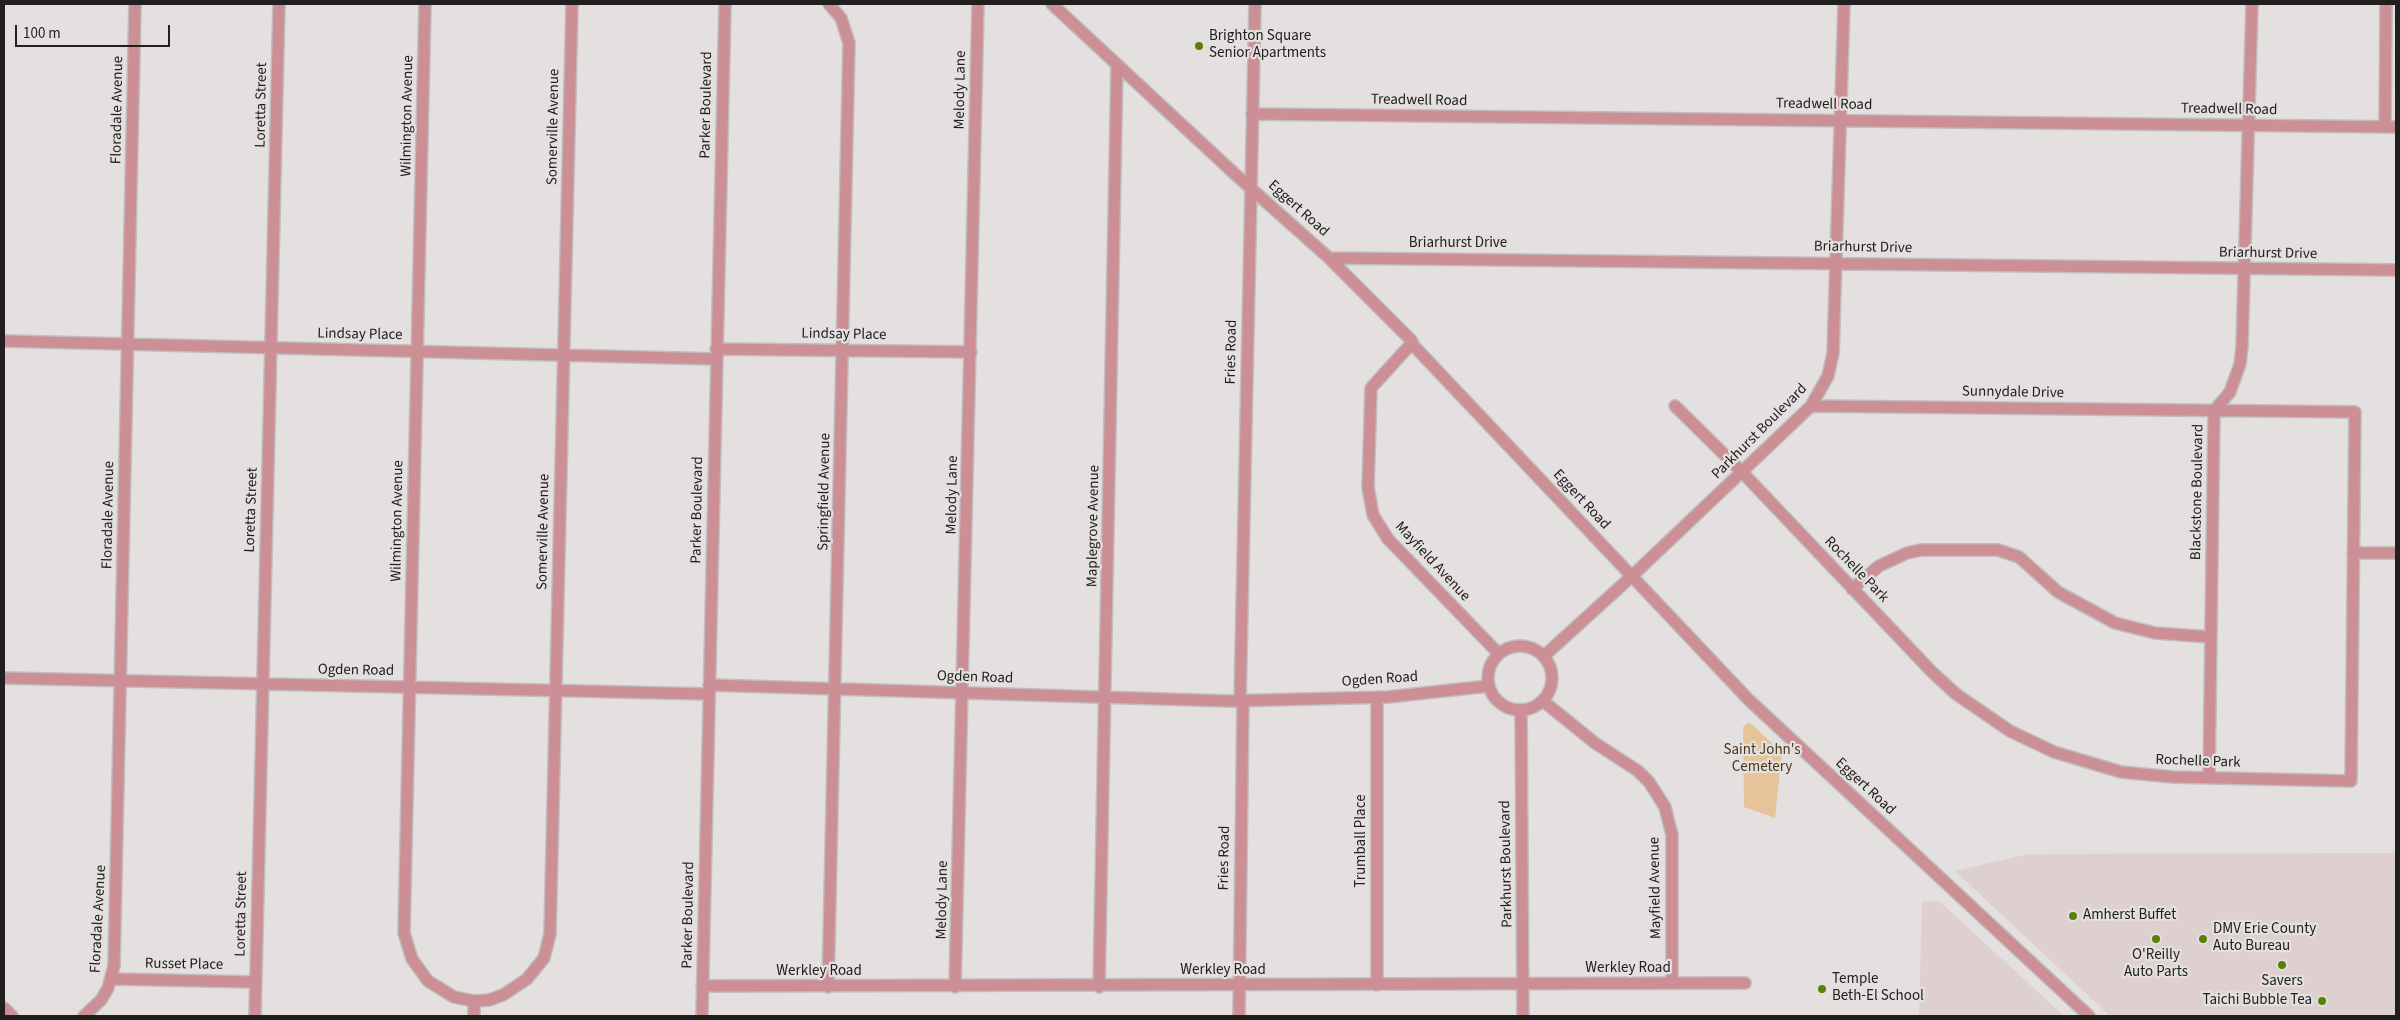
<!DOCTYPE html>
<style>
body{margin:0}
#map{position:relative;width:2400px;height:1020px;overflow:hidden;background:#e4e0df;font-family:"Source Sans 3",sans-serif}
canvas{display:block}
.frame{position:absolute;inset:0;border:5px solid #21201f;pointer-events:none}
.scale{position:absolute;left:15px;top:25px;width:155px;height:22px;box-sizing:border-box;border:2px solid #21201f;border-top:0;padding-left:6px;font-size:15px;line-height:18px;white-space:nowrap;color:#21201f;-webkit-text-stroke:4px #e4e0df;paint-order:stroke}
</style>
<div id="map">
<canvas width="2400" height="1020"></canvas>
<div class="frame"></div>
<div class="scale">100 m</div>
</div>
<script>
const c = document.querySelector('canvas').getContext('2d');
c.lineJoin = 'round';
function paint(path, color) { c.fillStyle = color; c.fill(path, 'evenodd'); }
const shape = rows => new Path2D(rows.map(r => 'M' + r).join(''));
function stroke(path, color, width, dash) { c.strokeStyle = color; c.lineWidth = width; c.lineCap = dash ? 'butt' : 'round'; c.setLineDash(dash || []); c.stroke(path); }
function label(font, color, halo, rows, align = 'center') {
  c.font = font + ' "Source Sans 3",sans-serif'; c.lineWidth = 4.5; c.setLineDash([]); c.textBaseline = 'middle'; c.strokeStyle = halo; c.fillStyle = color; for (const [text, x, y, turn = 0] of rows) {
    c.save(); c.translate(x, y); c.rotate((+turn || 0) * Math.PI / 180); c.textAlign = isNaN(turn) ? turn : align; if (halo) c.strokeText(text, 0, 0); c.fillText(text, 0, 0); c.restore();
  }
}
paint(shape([
 [2396,853,2396,1016,2110,1016,1955,871,2029,854],
 [1939,901,2064,1016,1919,1016,1922,902]
]), '#ddd0ce');
paint(shape([
 [1749,722,1782,752,1775,818,1744,807,1743,727]
]), '#e7c399');
const minor = shape([
 [425,4,404,933,412,959,428,981,454,997,474,1001,489,1000,503,995,527,979,544,958,550,934,572,4],
 [1052,4,1237,176,1329,258,1411,340,1414,346,1749,700,2089,1016],
 [1252,114,2396,127],
 [2385,127,2386,4],
 [1329,258,2396,270],
 [4,341,716,359],
 [1412,343,1371,388,1368,487,1373,515,1388,539,1499,654],
 [716,349,971,352],
 [1675,406,1742,472,1932,672,1956,694,2010,731,2054,752,2121,772,2173,777,2351,781,2355,412,1811,406],
 [2353,553,2396,553],
 [1852,589,1879,566,1907,553,1921,550,1998,550,2019,557,2058,592,2115,623,2155,633,2211,637],
 '1488 678a32 32 0 1 1 64 0a32 32 0 1 1-64 0Z',
 [1544,656,1632,576,1811,406,1828,376,1833,353,1844,4],
 [4,678,708,694],
 [709,685,1228,701,1388,697,1489,686],
 [1377,697,1377,985],
 [1240,701,1255,4],
 [1543,701,1595,743,1638,771,1649,782,1665,807,1672,835,1672,983],
 [1521,711,1523,1016],
 [2209,778,2214,411,2230,392,2240,364,2242,347,2252,4],
 [112,979,255,982],
 [702,986,1745,983],
 [828,987,849,43,841,18,829,4],
 [955,987,978,4],
 [1099,987,1117,65],
 [4,1008,12,1016],
 [84,1016,101,1000,108,988,114,966,135,4],
 [255,1016,279,4],
 [474,1016,474,1001],
 [702,1016,725,4],
 [1239,1016,1243,701]
]);
stroke(minor, '#c1bdbc', 14);
stroke(minor, '#cb8f95', 11);
for (const [x, y, r, color] of [
 [1199,46,5,"#598104"],
 [2073,916,5,"#598104"],
 [2156,939,5,"#598104"],
 [2203,939,5,"#598104"],
 [2282,965,5,"#598104"],
 [1822,989,5,"#598104"],
 [2322,1001,5,"#598104"]
]) { const dot = new Path2D(); dot.arc(x, y, r, 0, 2 * Math.PI); c.fillStyle = color; c.fill(dot); stroke(dot, '#e4e0df', 2); }
label('15px', '#21201f', '#e4e0df', [
 ["Brighton Square",1209,37],
 ["Senior Apartments",1209,54],
 ["Amherst Buffet",2083,916],
 ["DMV Erie County",2213,930],
 ["Auto Bureau",2213,947],
 ["O'Reilly",2156,956,"center"],
 ["Auto Parts",2156,973,"center"],
 ["Temple",1832,980],
 ["Beth-El School",1832,997],
 ["Savers",2282,982,"center"],
 ["Taichi Bubble Tea",2312,1001,"right"]
], 'left');
label('15px', '#21201f', '#e4e0df', [
 ["Melody Lane",961,90,-89],
 ["Treadwell Road",1419,101,1],
 ["Loretta Street",262,105,-89],
 ["Parker Boulevard",707,105,-89],
 ["Treadwell Road",1824,105,1],
 ["Floradale Avenue",118,110,-89],
 ["Treadwell Road",2229,110,1],
 ["Wilmington Avenue",408,116,-89],
 ["Somerville Avenue",554,127,-89],
 ["Eggert Road",1298,209,42],
 ["Briarhurst Drive",1458,244],
 ["Briarhurst Drive",1863,248,1],
 ["Briarhurst Drive",2268,254,1],
 ["Lindsay Place",360,335,1],
 ["Lindsay Place",844,335,1],
 ["Fries Road",1232,352,-89],
 ["Sunnydale Drive",2013,393,1],
 ["Parkhurst Boulevard",1760,432,-45],
 ["Springfield Avenue",825,492,-89],
 ["Blackstone Boulevard",2198,492,-89],
 ["Melody Lane",953,495,-89],
 ["Eggert Road",1581,500,47],
 ["Loretta Street",252,510,-88],
 ["Parker Boulevard",698,510,-89],
 ["Floradale Avenue",109,515,-89],
 ["Wilmington Avenue",398,521,-89],
 ["Maplegrove Avenue",1094,526,-89],
 ["Somerville Avenue",544,532,-89],
 ["Mayfield Avenue",1432,562,47],
 ["Rochelle Park",1856,570,46],
 ["Ogden Road",356,671,1],
 ["Ogden Road",975,678,2],
 ["Ogden Road",1380,680,-4],
 ["Rochelle Park",2198,762,2],
 ["Eggert Road",1865,787,43],
 ["Trumball Place",1362,841,-90],
 ["Fries Road",1225,858,-89],
 ["Parkhurst Boulevard",1507,864,-91],
 ["Mayfield Avenue",1656,888,-91],
 ["Melody Lane",943,900,-89],
 ["Loretta Street",242,914,-89],
 ["Parker Boulevard",689,915,-89],
 ["Floradale Avenue",99,919,-87],
 ["Russet Place",184,965,1],
 ["Werkley Road",1628,969],
 ["Werkley Road",1223,971],
 ["Werkley Road",819,972]
]);
label('15px', '#4c361a', '#e4e0df', [
 ["Saint John's",1762,751],
 ["Cemetery",1762,768]
]);
</script>
